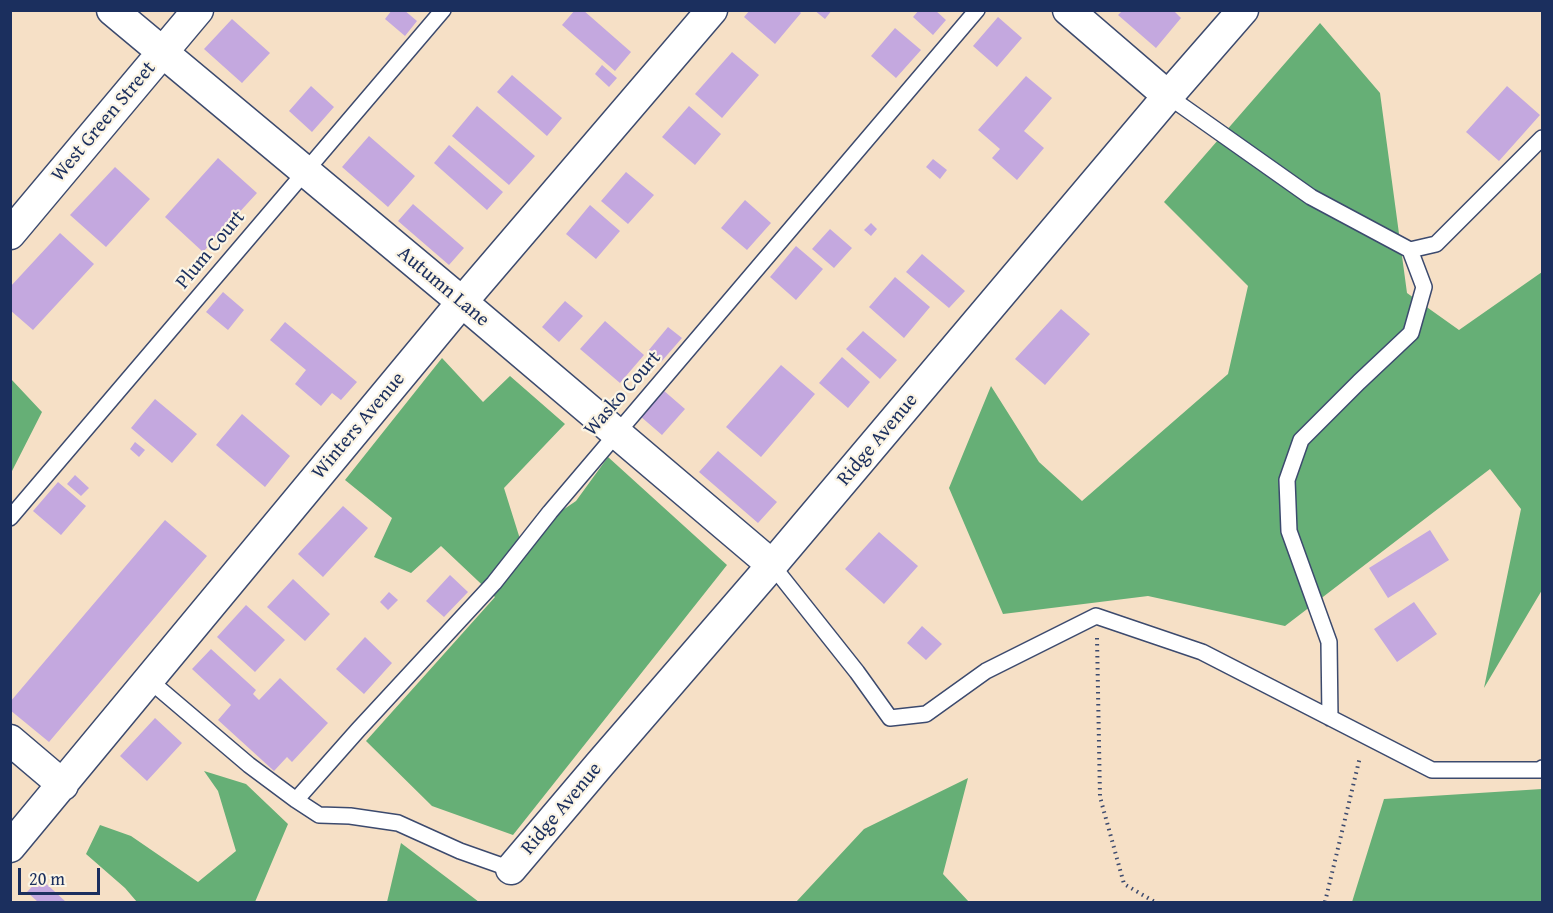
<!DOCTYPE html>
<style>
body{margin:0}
#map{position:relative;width:1553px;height:913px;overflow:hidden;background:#f6e0c6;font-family:"Gentium Book Plus",serif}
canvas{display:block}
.frame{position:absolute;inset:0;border:12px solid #1b2f5e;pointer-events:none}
.scale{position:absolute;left:18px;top:868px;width:82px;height:27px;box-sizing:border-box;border:3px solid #1b2f5e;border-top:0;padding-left:8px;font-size:18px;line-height:21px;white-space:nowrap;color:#1b2f5e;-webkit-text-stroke:4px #fcf5e5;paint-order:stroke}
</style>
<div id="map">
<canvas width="1553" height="913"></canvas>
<div class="frame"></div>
<div class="scale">20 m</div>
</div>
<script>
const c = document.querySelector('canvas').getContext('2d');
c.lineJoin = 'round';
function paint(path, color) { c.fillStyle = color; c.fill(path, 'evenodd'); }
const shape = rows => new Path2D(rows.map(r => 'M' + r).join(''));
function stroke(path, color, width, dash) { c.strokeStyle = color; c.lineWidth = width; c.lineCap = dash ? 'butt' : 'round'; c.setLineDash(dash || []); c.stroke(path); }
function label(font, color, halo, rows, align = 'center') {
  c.font = font + ' "Gentium Book Plus",serif'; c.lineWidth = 4.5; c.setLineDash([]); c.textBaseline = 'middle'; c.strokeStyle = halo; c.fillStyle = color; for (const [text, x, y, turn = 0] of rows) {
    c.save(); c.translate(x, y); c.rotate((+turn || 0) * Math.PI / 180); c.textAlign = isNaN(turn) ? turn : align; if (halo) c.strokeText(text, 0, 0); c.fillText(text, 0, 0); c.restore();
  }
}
paint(shape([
 [1320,23,1380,93,1407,293,1459,330,1542,272,1542,590,1484,688,1521,509,1490,469,1285,626,1148,596,1003,614,949,488,991,386,1039,462,1082,501,1228,374,1248,286,1164,202],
 [442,358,483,402,510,376,565,424,504,488,520,539,576,501,608,457,727,565,513,835,432,806,366,741,495,597,441,546,411,573,374,557,392,518,345,480],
 [11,379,42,412,11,473],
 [204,771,246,784,288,824,255,902,137,902,125,888,86,854,100,825,131,836,198,882,236,851,218,791],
 [968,778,943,874,969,902,796,902,864,829],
 [1542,789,1542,902,1352,902,1384,799],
 [401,843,479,902,387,902]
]), '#66af76');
paint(shape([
 [392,10,404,10,417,21,405,36,385,19],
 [575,10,583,10,631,52,615,71,562,25],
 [750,10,798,10,801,13,775,44,744,17],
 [814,10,832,10,825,19],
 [919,10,935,10,946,20,933,35,913,17],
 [1123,10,1173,10,1181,18,1156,48,1118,15],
 [998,17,1022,38,997,67,973,46],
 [232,19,270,53,242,83,204,49],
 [895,28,921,50,896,78,871,56],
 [732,52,759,75,722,118,695,94],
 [602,65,617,78,609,87,595,74],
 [512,75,562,118,547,136,497,92],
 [1026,76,1052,98,1024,131,1044,148,1017,180,992,158,1000,149,978,130],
 [311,86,334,107,312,132,289,111],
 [1507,86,1540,115,1499,161,1466,132],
 [477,106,535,156,509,185,452,136],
 [689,106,721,134,695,165,662,137],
 [369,136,415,176,388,207,342,167],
 [449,145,503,192,487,210,434,163],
 [218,158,257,193,203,252,165,217],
 [933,159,947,170,940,179,926,167],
 [115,167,150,199,106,247,70,215],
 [626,172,654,195,628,224,601,201],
 [745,200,771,223,747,250,721,228],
 [413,204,464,248,449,265,398,221],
 [590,205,620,231,596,259,566,234],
 [871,223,877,229,871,236,864,230],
 [830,229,852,248,834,268,812,249],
 [60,233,94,264,33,330,10,310,10,287],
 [796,246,823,269,796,300,770,277],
 [922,254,965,291,949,308,906,272],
 [895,277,930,307,904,338,869,307],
 [223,292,244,310,228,330,206,312],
 [565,301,583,316,559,342,542,327],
 [1061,309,1090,334,1045,385,1015,359],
 [605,321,644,355,620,383,580,349],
 [285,322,357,382,341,400,332,393,321,406,295,384,306,370,270,340],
 [668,327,682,338,661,362,648,351],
 [863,331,897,360,880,379,846,349],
 [842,357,870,382,848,408,819,383],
 [781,365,815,394,761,457,726,427],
 [663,390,685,409,662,435,640,416],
 [155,399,197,434,172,463,131,428],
 [242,414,290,456,265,487,216,445],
 [135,442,145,450,139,457,130,449],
 [718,451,777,502,758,523,699,472],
 [75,475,89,488,81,496,67,484],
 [58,482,86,506,61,535,33,511],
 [343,506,368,528,323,577,298,554],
 [165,520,207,556,49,742,10,710,10,702],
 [1430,530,1449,560,1388,598,1369,568],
 [879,532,918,566,884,604,845,569],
 [450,575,468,592,444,617,426,601],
 [293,579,330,614,305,641,267,607],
 [389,592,398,600,388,610,380,602],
 [1414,602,1437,634,1397,662,1374,629],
 [246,605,285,640,255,672,217,637],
 [922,626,942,644,926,660,907,643],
 [365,637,392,663,364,694,336,669],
 [211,649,256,690,253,694,259,700,280,678,328,723,292,762,287,757,274,771,218,720,231,705,192,669],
 [155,718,182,743,147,781,120,756],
 [40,878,66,902,38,902,27,892]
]), '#c4a8df');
const service = shape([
 [1168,96,1311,197,1410,250,1436,244,1542,138],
 [10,518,443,10],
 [772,565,857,672,890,718,926,714,986,671,1096,616,1202,652,1432,770,1541,770,1542,768],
 [149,680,249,765,296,800,319,815,350,816,398,823,460,851,511,869],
 [1330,718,1329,642,1289,531,1287,480,1301,440,1359,382,1411,333,1424,287,1410,250],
 [296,800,358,730,494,583,550,512,977,10]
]);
const minor = shape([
 [112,10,462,302,772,565],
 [1068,10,1168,96],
 [10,234,198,10],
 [10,740,63,785],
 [10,847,462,302,712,10],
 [511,869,600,764,772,565,1168,96,1243,10]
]);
stroke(service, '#3c4a6e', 18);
stroke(minor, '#3c4a6e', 33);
stroke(shape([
 [1097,638,1100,797,1124,884,1155,902],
 [1325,902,1360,757]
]), '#3c4a6e', 4, [1.5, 4.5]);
stroke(service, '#fff', 15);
stroke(minor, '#fff', 30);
label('20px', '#1b2f5e', '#fcf5e5', [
 ["West Green Street",104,122,-50],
 ["Plum Court",211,250,-50],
 ["Autumn Lane",443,287,40],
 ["Wasko Court",623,394,-49],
 ["Winters Avenue",359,426,-50],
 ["Ridge Avenue",878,440,-50],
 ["Ridge Avenue",562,809,-50]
]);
</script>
